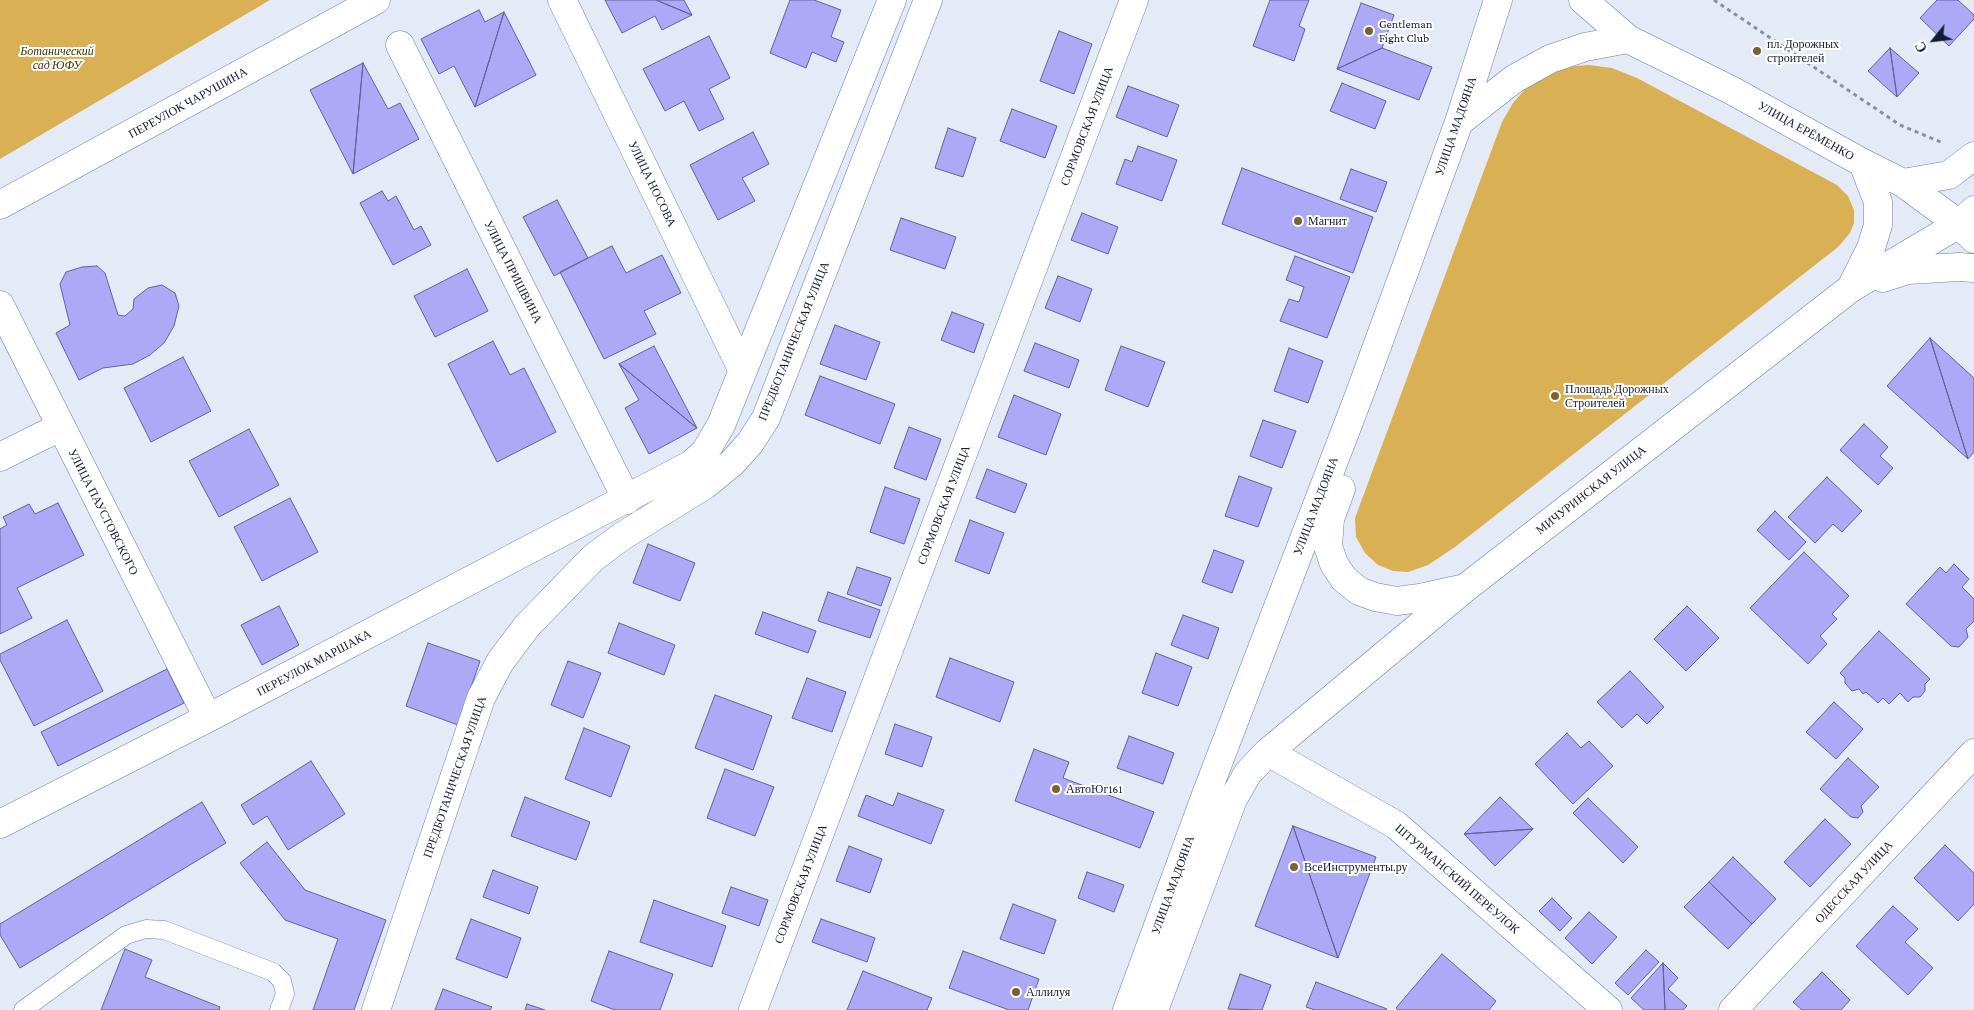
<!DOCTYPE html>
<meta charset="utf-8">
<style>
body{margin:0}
#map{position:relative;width:1974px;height:1010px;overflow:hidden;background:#e4eaf6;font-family:"Crimson Pro",serif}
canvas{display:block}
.north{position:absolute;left:1909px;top:15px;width:50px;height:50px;-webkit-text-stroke:4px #fff;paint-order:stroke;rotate:241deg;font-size:14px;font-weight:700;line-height:20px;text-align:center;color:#121c31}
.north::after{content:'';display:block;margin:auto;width:18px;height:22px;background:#121c31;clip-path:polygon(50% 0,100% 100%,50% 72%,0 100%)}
</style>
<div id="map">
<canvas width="1974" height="1010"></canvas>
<div class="north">С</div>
</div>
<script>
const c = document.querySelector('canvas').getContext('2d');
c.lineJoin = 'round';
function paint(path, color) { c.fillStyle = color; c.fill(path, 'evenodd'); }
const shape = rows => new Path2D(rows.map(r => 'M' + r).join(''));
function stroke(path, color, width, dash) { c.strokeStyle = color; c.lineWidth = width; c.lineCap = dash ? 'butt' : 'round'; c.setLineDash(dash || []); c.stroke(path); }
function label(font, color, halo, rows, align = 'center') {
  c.font = font + ' "Crimson Pro",serif'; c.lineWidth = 4; c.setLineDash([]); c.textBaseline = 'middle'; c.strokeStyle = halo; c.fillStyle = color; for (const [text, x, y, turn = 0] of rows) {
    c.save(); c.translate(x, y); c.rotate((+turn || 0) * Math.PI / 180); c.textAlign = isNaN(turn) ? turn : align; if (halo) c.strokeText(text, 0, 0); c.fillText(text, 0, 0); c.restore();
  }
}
paint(shape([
 [0,0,270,0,0,159],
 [1589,65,1612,68,1637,78,1837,185,1848,196,1854,210,1854,223,1850,233,1838,247,1455,547,1428,565,1408,572,1393,571,1378,565,1365,553,1356,537,1355,518,1502,122,1513,103,1527,87,1544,76,1564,67]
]), '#dab055');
const building = shape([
 [605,0,656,0,692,15,662,30,655,16,622,33,605,0],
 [656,0,684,0,692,15,656,0],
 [790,0,814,0,841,10,831,37,844,42,836,62,812,52,806,68,770,53,790,0],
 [1270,0,1309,0,1299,26,1305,29,1294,61,1253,46,1270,0],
 [1937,0,1958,0,1974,15,1974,19,1949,46,1920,18,1937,0],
 [1361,3,1394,15,1382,48,1337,69,1361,3],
 [479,10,485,22,504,12,475,107,454,66,439,74,421,39,479,10],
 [504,12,536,75,475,107,504,12],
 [1059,31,1092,44,1074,94,1040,81,1059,31],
 [709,36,730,78,709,89,724,119,699,131,684,101,665,111,643,69,709,36],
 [1382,48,1432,67,1419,100,1337,69,1382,48],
 [1890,48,1919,73,1897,97,1890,48],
 [1890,48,1897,97,1868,71,1890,48],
 [363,63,388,109,400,103,419,139,353,174,363,63],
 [363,63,353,174,310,90,363,63],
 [1342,83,1386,101,1375,129,1330,111,1342,83],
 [1128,86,1179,105,1167,137,1116,117,1128,86],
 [1012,109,1057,126,1045,158,1000,141,1012,109],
 [948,128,976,138,963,177,935,168,948,128],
 [753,132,769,164,742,178,755,201,718,220,690,165,753,132],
 [1138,146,1177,160,1162,201,1116,184,1125,159,1132,162,1138,146],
 [1242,168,1373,217,1353,273,1222,224,1242,168],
 [1351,169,1387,182,1376,212,1340,199,1351,169],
 [382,191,388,201,396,196,414,230,421,226,431,245,393,265,360,203,382,191],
 [557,200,588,258,554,276,523,217,557,200],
 [1082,213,1118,227,1108,254,1071,240,1082,213],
 [901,218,956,237,945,269,890,250,901,218],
 [612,246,626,273,662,255,681,293,644,311,656,334,604,359,560,272,612,246],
 [1295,256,1350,277,1327,338,1280,321,1289,299,1299,302,1304,287,1286,280,1295,256],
 [97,266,105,273,118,315,125,316,133,309,134,299,148,288,162,285,175,293,179,306,174,326,164,343,150,355,133,364,103,368,79,380,56,333,70,325,60,284,66,272,82,267,97,266],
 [467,269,488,311,435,337,414,296,467,269],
 [1058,276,1092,289,1080,322,1045,308,1058,276],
 [952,312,984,324,974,353,941,340,952,312],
 [835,325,880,342,866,380,820,364,835,325],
 [1930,338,1974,378,1974,452,1968,459,1930,338],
 [1930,338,1968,459,1887,386,1930,338],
 [493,341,510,375,524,368,556,432,497,462,448,364,493,341],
 [1035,343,1079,360,1069,388,1024,371,1035,343],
 [654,346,697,428,619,364,654,346],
 [1121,346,1165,362,1148,407,1105,390,1121,346],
 [1289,348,1323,361,1308,403,1274,391,1289,348],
 [183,357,211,411,151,442,124,388,183,357],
 [619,364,697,428,649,454,625,408,639,400,619,364],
 [820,376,895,404,880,444,805,415,820,376],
 [1014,395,1061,414,1046,455,998,437,1014,395],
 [1263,420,1296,431,1282,468,1250,456,1263,420],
 [1864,424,1888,447,1880,456,1893,468,1878,485,1840,450,1864,424],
 [909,427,941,439,926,480,894,468,909,427],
 [249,429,279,485,219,517,189,461,249,429],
 [987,469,1027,484,1015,513,976,498,987,469],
 [1239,476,1272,488,1258,527,1225,516,1239,476],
 [1827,477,1862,511,1842,532,1833,524,1815,543,1788,517,1827,477],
 [885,487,920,499,904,544,870,532,885,487],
 [290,498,318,552,262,581,234,527,290,498],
 [58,503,84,555,17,588,32,618,0,634,0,529,7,525,3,517,29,504,35,514,58,503],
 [1775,511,1806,542,1789,560,1757,530,1775,511],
 [970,520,1004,533,989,574,955,561,970,520],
 [648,544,695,563,680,601,633,583,648,544],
 [1214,550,1244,561,1232,593,1202,582,1214,550],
 [1804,552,1849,596,1832,614,1837,619,1820,636,1827,644,1808,664,1750,608,1804,552],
 [1954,564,1969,579,1962,587,1974,599,1974,621,1966,629,1968,637,1959,647,1951,646,1906,604,1940,567,1946,573,1954,564],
 [857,567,891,578,881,606,847,594,857,567],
 [828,592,880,610,870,638,818,621,828,592],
 [279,606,299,645,262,665,241,625,279,606],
 [1687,606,1719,638,1686,671,1654,639,1687,606],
 [763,612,816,631,808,653,755,634,763,612],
 [1183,615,1219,628,1208,659,1171,645,1183,615],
 [67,620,103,691,34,726,0,660,0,654,67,620],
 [619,623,675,645,664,675,608,653,619,623],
 [1879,631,1930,679,1925,684,1925,691,1920,697,1913,697,1908,702,1900,693,1889,704,1883,698,1878,703,1866,692,1863,694,1859,689,1852,691,1845,683,1845,678,1840,673,1879,631],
 [428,643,480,661,458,725,406,706,428,643],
 [1156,653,1192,667,1178,706,1142,693,1156,653],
 [950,658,1014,682,1000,722,936,697,950,658],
 [568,661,601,673,583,718,551,705,568,661],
 [167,669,184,703,58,766,41,732,167,669],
 [1630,671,1664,707,1647,724,1637,714,1622,728,1597,702,1630,671],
 [807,678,846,692,832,732,792,718,807,678],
 [715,695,772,716,753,770,695,748,715,695],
 [1834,702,1863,729,1836,759,1806,732,1834,702],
 [895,724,932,737,922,767,885,754,895,724],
 [584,728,630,746,611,797,565,779,584,728],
 [1567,733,1581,748,1589,741,1613,766,1573,804,1535,764,1567,733],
 [1129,736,1174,753,1163,784,1117,768,1129,736],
 [1034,749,1069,762,1063,778,1154,812,1140,848,1015,801,1034,749],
 [1848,758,1879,787,1861,806,1863,812,1858,818,1851,817,1820,789,1848,758],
 [311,761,345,814,288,850,267,816,253,825,241,805,311,761],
 [725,769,774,787,755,836,707,818,725,769],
 [898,793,944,810,931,844,858,816,866,795,893,806,898,793],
 [525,797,590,822,576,860,511,836,525,797],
 [1500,797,1533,829,1464,834,1500,797],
 [1588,798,1638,847,1623,863,1573,813,1588,798],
 [202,802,226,843,20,968,0,935,0,924,202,802],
 [1825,819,1851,844,1810,887,1784,862,1825,819],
 [1293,826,1338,958,1255,926,1293,826],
 [1293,826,1376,857,1338,958,1293,826],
 [1533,829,1495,866,1464,834,1533,829],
 [267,842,305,890,386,920,354,1010,313,1010,338,939,285,920,240,863,267,842],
 [1945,845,1974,873,1974,904,1958,921,1914,878,1945,845],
 [849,846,882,859,870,893,836,881,849,846],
 [1733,857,1776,899,1752,924,1709,882,1733,857],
 [493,870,538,887,529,914,483,897,493,870],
 [1087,872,1124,885,1114,912,1078,898,1087,872],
 [1709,882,1752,924,1728,949,1684,907,1709,882],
 [731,887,768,900,759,926,722,913,731,887],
 [1552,898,1572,918,1560,931,1539,911,1552,898],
 [654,900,726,926,712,967,640,942,654,900],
 [1013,904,1056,920,1044,954,1000,939,1013,904],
 [1893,906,1918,929,1905,942,1933,968,1908,995,1856,946,1893,906],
 [1589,912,1617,937,1592,964,1565,938,1589,912],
 [471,919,521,938,507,978,456,959,471,919],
 [821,919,875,938,867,962,812,942,821,919],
 [125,949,152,960,145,977,220,1007,219,1010,101,1010,125,949],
 [1646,950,1659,962,1628,995,1615,983,1646,950],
 [609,951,673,974,660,1010,615,1010,591,1001,609,951],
 [963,951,1039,979,1028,1010,1009,1010,949,988,963,951],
 [1442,954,1496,1001,1489,1010,1398,1010,1396,1008,1442,954],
 [1663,963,1678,978,1668,989,1687,1006,1683,1010,1665,1010,1663,963],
 [1663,963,1665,1010,1644,1010,1631,998,1663,963],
 [863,971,932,998,927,1010,847,1010,863,971],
 [1822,972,1850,1000,1841,1010,1802,1010,1793,1002,1822,972],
 [1240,974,1271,985,1262,1010,1228,1009,1240,974],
 [1316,982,1387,1009,1386,1010,1315,1010,1306,1007,1316,982],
 [443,989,492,1007,490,1010,435,1010,443,989],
 [527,1004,545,1010,525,1010,527,1004]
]);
paint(building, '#acaaf7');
stroke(building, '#636199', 1);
const service = shape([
 [23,1010,126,935,146,929,164,930,273,972,282,981,285,994,279,1010]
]);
const minor = shape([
 [562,0,742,369],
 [400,45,627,500],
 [0,205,376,0],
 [0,305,208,718],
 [0,457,60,427],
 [1268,752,1396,825,1608,1010],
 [0,824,208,718,692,464,705,452,721,425,892,0],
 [376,1010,481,698,500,662,527,626,593,558,621,537,705,485,732,463,750,443,766,418,928,0],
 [753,1010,1134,0],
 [1733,1010,1974,753]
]);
const secondary = shape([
 [1863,163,1903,183,1959,224,1974,239],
 [1903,183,1949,175,1974,156],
 [1883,278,1908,270,1959,267,1974,268],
 [1851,288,1959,224,1974,210]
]);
const primary = shape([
 [1459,122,1514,79,1550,59,1585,47,1628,39],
 [1341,489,1330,519,1328,546,1334,564,1344,579,1359,591,1375,597,1397,601,1420,598,1461,589],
 [1127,1010,1207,792,1360,393,1459,122,1498,0],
 [1154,1010,1233,799,1248,773,1268,752,1464,589,1851,288,1871,248,1878,225,1878,202,1863,163,1731,90,1628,39,1583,0]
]);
stroke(service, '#657fb5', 19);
stroke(minor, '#657fb5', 29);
stroke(secondary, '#657fb5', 29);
stroke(primary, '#657fb5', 29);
stroke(shape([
 [1714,0,1900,125,1943,143]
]), '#8991a1', 3, [4, 4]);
stroke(service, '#fff', 18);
stroke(minor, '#fff', 28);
stroke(secondary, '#fff', 28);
stroke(primary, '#fff', 28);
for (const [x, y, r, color] of [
 [1369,31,5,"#7a6333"],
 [1757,51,5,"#7a6333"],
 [1298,221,5,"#7a6333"],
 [1555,396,5,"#7a6333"],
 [1056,789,5,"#7a6333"],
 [1294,867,5,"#7a6333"],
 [1016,992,5,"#7a6333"]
]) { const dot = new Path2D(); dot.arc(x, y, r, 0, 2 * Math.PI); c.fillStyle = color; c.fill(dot); stroke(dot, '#fff', 2); }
label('12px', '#121c31', '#fff', [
 ["Gentleman",1379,24],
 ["Fight Club",1379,38],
 ["пл. Дорожных",1767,44],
 ["строителей",1767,58],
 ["Магнит",1308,221],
 ["Площадь Дорожных",1565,389],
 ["Строителей",1565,403],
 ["АвтоЮг161",1066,789],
 ["ВсеИнструменты.ру",1304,867],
 ["Аллилуя",1026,992]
], 'left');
label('italic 12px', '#453101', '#fff', [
 ["Ботанический",57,51],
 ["сад ЮФУ",57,65]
]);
label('12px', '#121c31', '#fff', [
 ["ПЕРЕУЛОК ЧАРУШИНА",188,103,-29],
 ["СОРМОВСКАЯ УЛИЦА",1087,126,-69],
 ["УЛИЦА МАДОЯНА",1456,126,-71],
 ["УЛИЦА ЕРЁМЕНКО",1806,131,29],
 ["УЛИЦА НОСОВА",652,184,64],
 ["УЛИЦА ПРИШВИНА",513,272,63],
 ["ПРЕДБОТАНИЧЕСКАЯ УЛИЦА",794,341,-68],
 ["МИЧУРИНСКАЯ УЛИЦА",1591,490,-38],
 ["СОРМОВСКАЯ УЛИЦА",944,505,-69],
 ["УЛИЦА МАДОЯНА",1316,506,-69],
 ["УЛИЦА ПАУСТОВСКОГО",103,512,63],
 ["ПЕРЕУЛОК МАРШАКА",314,663,-28],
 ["ПРЕДБОТАНИЧЕСКАЯ УЛИЦА",455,777,-71],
 ["ШТУРМАНСКИЙ ПЕРЕУЛОК",1457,879,41],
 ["ОДЕССКАЯ УЛИЦА",1854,882,-47],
 ["СОРМОВСКАЯ УЛИЦА",801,884,-69],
 ["УЛИЦА МАДОЯНА",1173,885,-70]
]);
</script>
